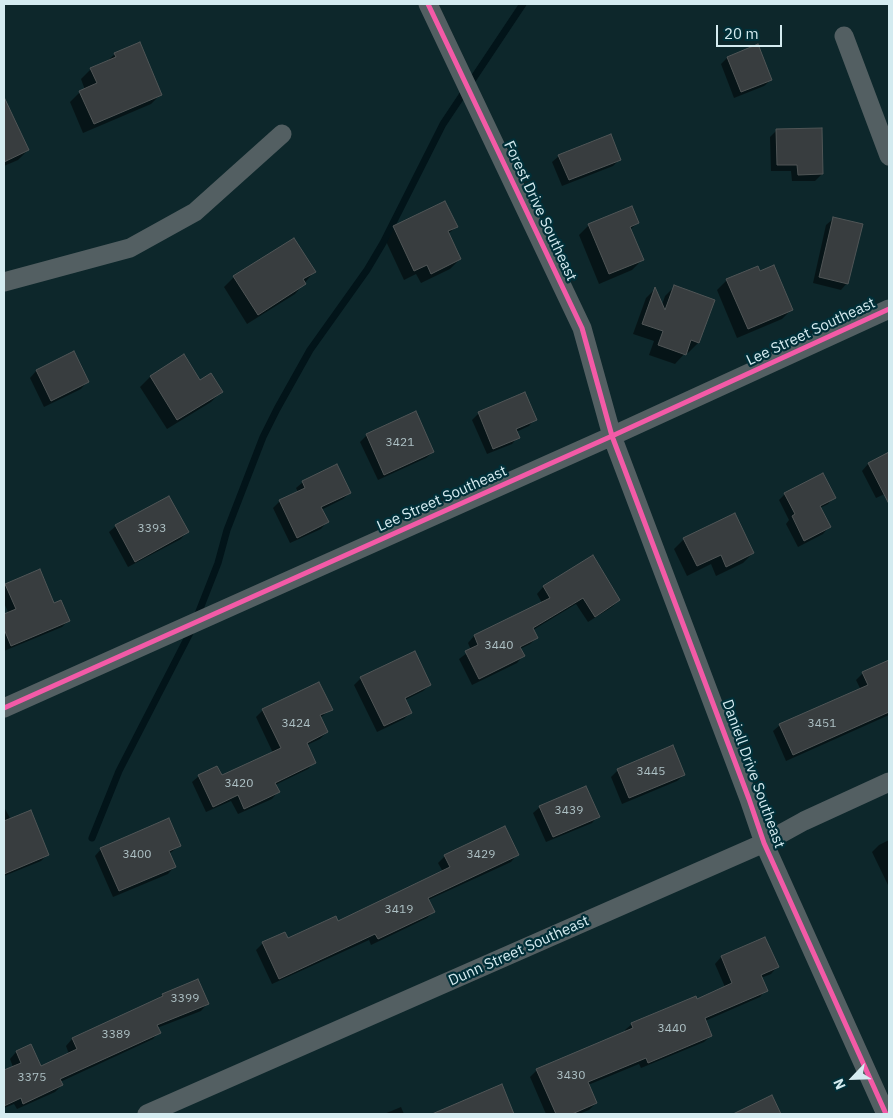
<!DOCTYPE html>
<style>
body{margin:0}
#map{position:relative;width:893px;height:1118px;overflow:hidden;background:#0d272b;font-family:"IBM Plex Sans",sans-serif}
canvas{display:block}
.frame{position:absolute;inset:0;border:5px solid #d4ebf0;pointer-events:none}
.north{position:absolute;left:828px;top:1053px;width:50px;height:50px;-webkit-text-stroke:4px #002f38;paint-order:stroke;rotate:246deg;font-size:14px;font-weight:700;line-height:20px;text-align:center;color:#d4ebf0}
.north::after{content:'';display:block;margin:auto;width:18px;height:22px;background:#d4ebf0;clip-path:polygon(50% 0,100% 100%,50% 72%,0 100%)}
.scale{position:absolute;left:716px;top:25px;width:66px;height:22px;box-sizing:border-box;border:2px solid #d4ebf0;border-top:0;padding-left:6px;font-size:15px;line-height:18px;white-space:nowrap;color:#d4ebf0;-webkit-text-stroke:4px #002f38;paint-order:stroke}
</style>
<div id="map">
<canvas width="893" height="1118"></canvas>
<div class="frame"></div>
<div class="north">N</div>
<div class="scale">20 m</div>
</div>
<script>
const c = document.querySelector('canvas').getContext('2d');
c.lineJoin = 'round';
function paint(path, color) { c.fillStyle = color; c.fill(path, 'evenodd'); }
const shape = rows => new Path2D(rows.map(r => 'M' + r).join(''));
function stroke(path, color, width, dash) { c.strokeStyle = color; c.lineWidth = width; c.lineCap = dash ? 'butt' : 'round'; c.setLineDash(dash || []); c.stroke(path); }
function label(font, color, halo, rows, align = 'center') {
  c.font = font + ' "IBM Plex Sans",sans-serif'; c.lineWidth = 4.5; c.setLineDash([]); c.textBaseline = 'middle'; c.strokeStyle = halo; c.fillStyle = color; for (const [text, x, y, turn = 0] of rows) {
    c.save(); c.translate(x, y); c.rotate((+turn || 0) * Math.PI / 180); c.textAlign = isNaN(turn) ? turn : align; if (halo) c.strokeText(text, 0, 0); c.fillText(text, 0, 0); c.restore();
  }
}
paint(shape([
 [757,46,771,80,764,86,734,98,721,64,727,58],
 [115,54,161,94,151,104,83,133,70,102,80,92,85,90,81,79,91,69,105,63],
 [11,116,28,150,18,160,4,166,4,119],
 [777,130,822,174,815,181,792,181,791,171,771,171,770,137],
 [559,156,619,160,613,166,562,186,552,162],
 [833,219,847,283,841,290,813,283,826,225],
 [637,223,630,230,642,260,632,270,599,284,579,235,589,225],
 [394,227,456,227,448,234,460,259,450,269,421,283,416,274,404,280,384,237],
 [314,272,295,294,247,324,224,287,234,277],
 [727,280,792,309,782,319,737,338,717,290],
 [675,286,713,301,698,343,688,353,686,352,675,364,649,355,654,341,633,334,646,298,655,289,662,305,665,296],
 [73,353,87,382,81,389,44,407,30,378,36,371],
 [183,356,199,382,221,392,211,402,167,429,140,387,150,377],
 [479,413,535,419,529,426,516,432,518,437,512,444,487,454,472,420],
 [367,435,433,452,426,458,378,480,360,442],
 [889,453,889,492,876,498,862,471,868,464],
 [303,482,350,493,343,499,321,510,327,522,321,529,290,543,273,508,280,501,298,492,296,488],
 [785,494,834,497,828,504,820,508,829,527,823,534,798,547,786,524,789,520,779,500],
 [116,526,187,532,181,539,128,567,109,532],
 [684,539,753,553,743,563,716,576,711,564,687,576,674,549],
 [592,557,619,600,612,607,588,622,576,604,533,630,537,638,530,644,520,649,523,656,517,663,472,685,459,659,471,650,468,643,474,636,542,603,537,594,543,587],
 [6,585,54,604,69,620,62,627,4,651,4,616,9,614,4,603,4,587],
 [885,663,889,673,889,715,786,761,773,731,780,725,861,690,856,680,863,673],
 [361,678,430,685,423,691,405,700,411,712,404,719,377,732,354,685],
 [318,683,331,709,320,718,327,732,320,739,307,745,315,762,308,769,275,785,278,792,272,799,238,814,231,801,206,812,192,782,199,776,221,777,273,753,256,717,263,710],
 [618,770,684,775,677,781,622,804,611,777],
 [4,807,11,820,48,854,41,861,4,876],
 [540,807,598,816,592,823,546,842,533,813],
 [889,840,889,884,888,885,872,852,879,845],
 [180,845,169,854,174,867,168,874,113,897,95,856,101,849],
 [517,855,511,862,428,900,433,912,427,918,371,945,369,940,272,984,256,950,263,943,287,940,337,922,443,872,438,863,445,856],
 [765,938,777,967,771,974,761,978,766,990,760,997,705,1021,711,1036,704,1042,641,1068,639,1064,588,1085,596,1103,589,1110,579,1114,546,1114,530,1077,537,1070,626,1032,625,1030,632,1024,696,1000,725,987,715,964,721,957],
 [162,995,207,1004,201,1011,157,1028,159,1032,153,1039,60,1082,62,1085,55,1092,17,1109,14,1104,4,1108,4,1072,13,1067,10,1059,16,1052,31,1046,40,1067,69,1054,66,1046,72,1039,158,999],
 [501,1086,513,1114,434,1114],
 [401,1107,404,1114,384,1114]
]), '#0007');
stroke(shape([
 [196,619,218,563,227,530,263,437,277,409,310,350,367,270,383,243,443,124,523,4],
 [92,838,119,771,192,629]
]), '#021419', 7);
const building = shape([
 [140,42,162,95,94,124,79,91,97,83,90,68,116,57,114,53,140,42],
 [758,44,772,80,741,92,727,57,758,44],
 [4,97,29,150,4,162,4,97],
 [822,128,823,174,798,175,797,165,777,165,776,129,822,128],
 [611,134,621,160,569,180,558,155,611,134],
 [445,201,458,227,448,231,461,259,431,274,427,265,414,271,393,226,445,201],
 [632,206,639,223,630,227,644,260,609,274,588,224,632,206],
 [833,217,863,224,848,284,819,277,833,217],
 [294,238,316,272,303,279,306,284,258,315,233,276,294,238],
 [774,265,793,310,748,329,726,279,758,266,760,271,774,265],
 [674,285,715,300,699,343,691,340,686,355,658,345,663,331,642,324,655,287,665,310,674,285],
 [74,351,89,382,51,401,36,370,74,351],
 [184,354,200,380,211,373,223,392,177,420,150,376,184,354],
 [525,392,537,420,516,429,520,438,493,449,478,412,525,392],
 [416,411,434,452,384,475,366,434,416,411],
 [889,452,889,504,868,463,889,452],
 [337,464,351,493,321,507,329,522,297,538,279,500,305,488,302,481,337,464],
 [823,473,836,498,820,506,831,527,804,541,792,516,795,514,784,493,823,473],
 [169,496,189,532,135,562,115,525,169,496],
 [735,513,754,553,726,567,721,555,697,566,683,538,735,513],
 [593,555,620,600,595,617,583,598,533,628,538,638,520,647,525,656,479,679,465,651,478,645,474,635,550,598,543,586,593,555],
 [40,569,54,603,61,600,70,621,11,646,4,629,4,614,16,609,5,584,40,569],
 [415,651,431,685,405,698,412,713,384,726,360,677,415,651],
 [889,660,889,712,793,755,779,724,868,685,862,672,889,660],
 [319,682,333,710,320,715,328,732,307,743,316,763,275,783,280,792,244,809,238,795,213,807,198,775,217,766,222,775,281,748,262,709,319,682],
 [673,745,685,775,629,798,617,769,673,745],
 [586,786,600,817,553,837,539,806,586,786],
 [31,810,49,855,4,874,4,821,31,810],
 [169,818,181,846,169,851,176,867,119,891,100,848,169,818],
 [505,826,519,855,428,898,435,912,378,939,375,934,279,979,262,942,285,932,288,938,336,916,338,921,450,867,444,855,505,826],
 [765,937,779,967,761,975,768,991,705,1018,712,1036,648,1063,646,1058,588,1082,597,1103,572,1114,556,1114,536,1069,633,1028,631,1023,696,996,697,999,732,983,721,956,765,937],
 [198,979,209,1004,157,1025,161,1033,60,1079,63,1085,23,1104,21,1098,4,1106,4,1070,21,1063,16,1051,31,1044,41,1066,77,1049,72,1038,163,996,162,994,198,979],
 [502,1084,514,1114,432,1114,502,1084],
 [772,1095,781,1114,733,1114,772,1095]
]);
paint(building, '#383d3f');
stroke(building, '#505556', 1);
stroke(shape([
 [428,4,582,328,612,436,749,799,764,843,886,1114],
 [844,36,889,156],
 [4,282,130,248,195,212,282,134],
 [4,708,612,436,889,309],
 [147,1114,764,843,804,821,889,782]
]), '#535f62', 19);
stroke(shape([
 [428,4,582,328,612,436,749,799,764,843,886,1114],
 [4,708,612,436,889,309]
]), '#f35aa7', 5);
label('12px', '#adc0c4', null, [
 ["3421",400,443],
 ["3393",152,529],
 ["3440",499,646],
 ["3424",296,724],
 ["3451",822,724],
 ["3445",651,772],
 ["3420",239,784],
 ["3439",569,811],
 ["3400",137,855],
 ["3429",481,855],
 ["3419",399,910],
 ["3399",185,999],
 ["3440",672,1029],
 ["3389",116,1035],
 ["3430",571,1076],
 ["3375",32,1078]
]);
label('15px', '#d4ebf0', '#002f38', [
 ["Forest Drive Southeast",540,211,65],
 ["Lee Street Southeast",811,332,-25],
 ["Lee Street Southeast",442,499,-24],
 ["Daniell Drive Southeast",753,774,70],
 ["Dunn Street Southeast",519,951,-24]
]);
</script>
